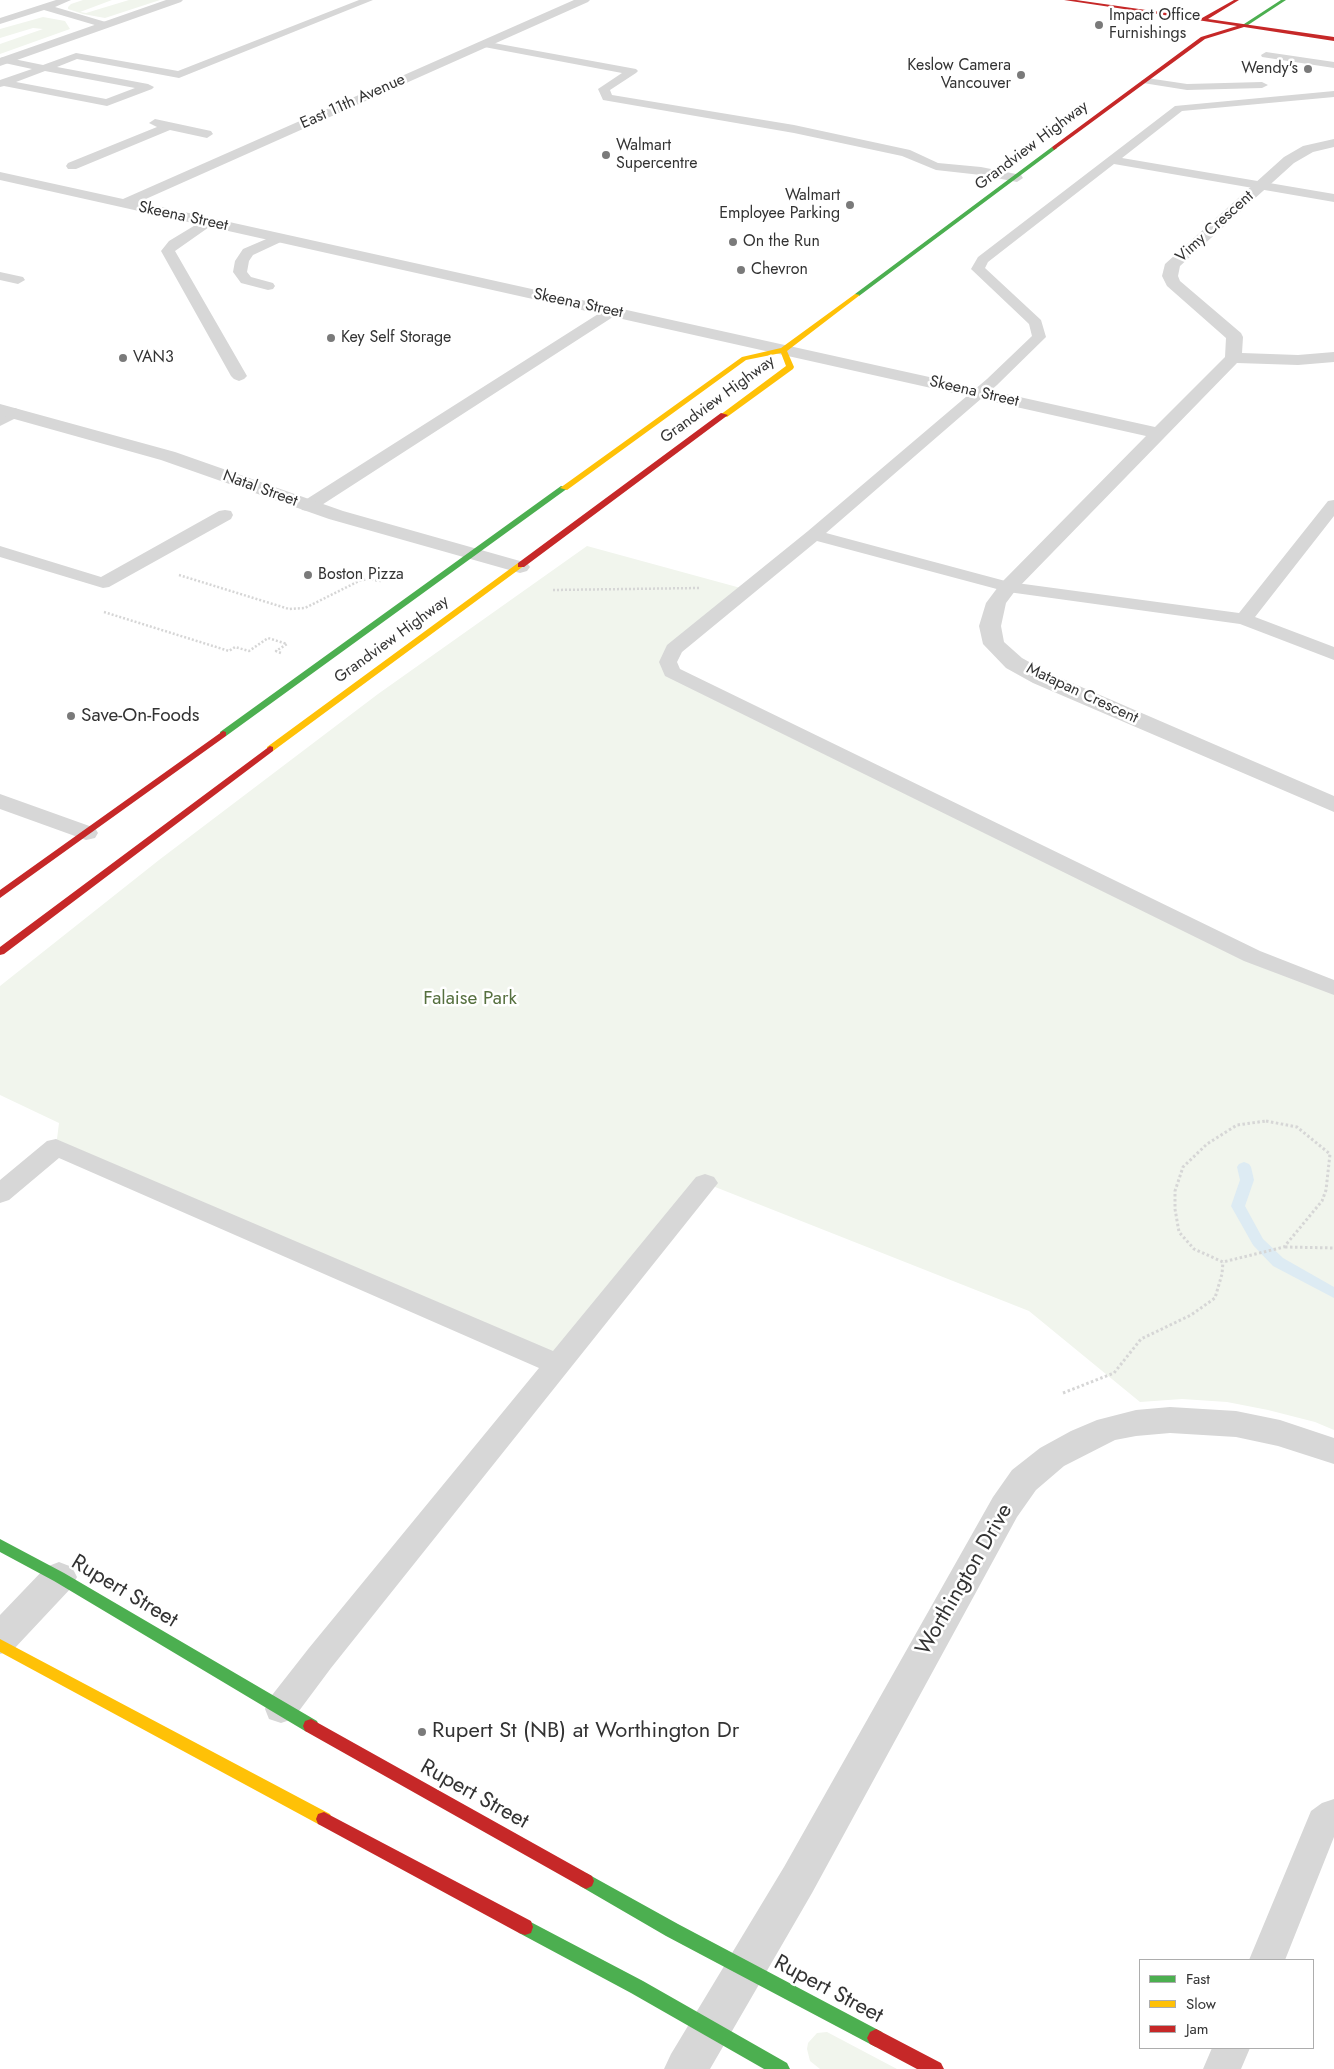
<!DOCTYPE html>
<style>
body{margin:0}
#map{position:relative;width:1334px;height:2069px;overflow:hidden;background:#fff;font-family:Jost,sans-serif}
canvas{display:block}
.legend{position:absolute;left:1139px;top:1959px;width:175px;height:90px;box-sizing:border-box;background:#fff;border:1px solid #adadad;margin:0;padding:6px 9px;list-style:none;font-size:15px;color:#333}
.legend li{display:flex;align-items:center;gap:10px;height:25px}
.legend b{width:25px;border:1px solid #adadad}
</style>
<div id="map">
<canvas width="1334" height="2069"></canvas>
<ul class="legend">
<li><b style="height:6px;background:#4caf50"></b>Fast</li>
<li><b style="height:6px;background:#ffc107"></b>Slow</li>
<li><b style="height:6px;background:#c62828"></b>Jam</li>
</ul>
</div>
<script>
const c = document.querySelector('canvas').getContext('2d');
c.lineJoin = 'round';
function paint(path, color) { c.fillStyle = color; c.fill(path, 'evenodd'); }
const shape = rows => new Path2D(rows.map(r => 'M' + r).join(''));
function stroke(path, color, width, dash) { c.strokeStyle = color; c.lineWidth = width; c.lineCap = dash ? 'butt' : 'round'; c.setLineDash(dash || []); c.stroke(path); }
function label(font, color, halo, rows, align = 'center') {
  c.font = font + ' Jost,sans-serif'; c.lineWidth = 5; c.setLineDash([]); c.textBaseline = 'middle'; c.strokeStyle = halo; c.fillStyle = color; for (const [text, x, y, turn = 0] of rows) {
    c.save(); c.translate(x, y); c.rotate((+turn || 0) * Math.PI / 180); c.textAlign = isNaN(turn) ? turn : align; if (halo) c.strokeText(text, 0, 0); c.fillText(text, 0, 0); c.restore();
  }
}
paint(shape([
 [83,0,112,0,80,12,86,13,129,0,160,0,105,18,83,14,68,9,68,7,71,4],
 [43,17,65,21,70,29,0,54,0,44,43,29,33,28,0,38,0,29],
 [587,546,748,590,674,649,672,672,1334,988,1334,1430,1315,1422,1268,1410,1227,1402,1182,1399,1140,1402,1029,1311,705,1183,557,1364,56,1147,59,1123,0,1095,0,986,159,860,378,694],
 [827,2032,897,2069,820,2069,810,2061,807,2049,808,2043,817,2033]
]), '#f1f5ed');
paint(shape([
 [1244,1162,1249,1164,1251,1167,1254,1180,1245,1206,1263,1239,1283,1258,1334,1287,1334,1298,1273,1266,1253,1245,1231,1206,1240,1180,1237,1167,1239,1164,1244,1162]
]), '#ddebf3');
stroke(shape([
 [179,575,289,609,305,608,359,581,367,579,381,581],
 [553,590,700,588],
 [104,612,229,651,235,647,249,651,268,638,287,644,276,651,281,653]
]), '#d6d6d6', 2.5, [2, 2]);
stroke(shape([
 [1266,1121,1297,1127,1330,1154,1326,1190,1322,1201,1284,1247,1223,1262,1194,1249,1179,1232,1175,1209,1175,1191,1183,1167,1207,1144,1237,1125,1266,1121],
 [1285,1247,1334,1248],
 [1063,1393,1114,1373,1141,1339,1191,1315,1215,1298,1222,1274,1223,1262]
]), '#d6d6d6', 3, [2.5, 2.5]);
paint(shape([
 [56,0,71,0,55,7,109,23,110,25,105,28,44,10,0,24,0,18,56,0],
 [359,0,373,0,179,78,77,59,57,67,148,84,154,87,152,89,107,106,4,86,0,87,0,80,32,69,0,62,0,58,4,57,43,65,76,53,178,71,359,0],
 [45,71,135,88,106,99,16,82,45,71],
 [483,41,636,69,638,71,636,73,610,90,612,95,794,125,910,150,938,163,981,167,1021,175,1023,178,1017,182,981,175,936,170,902,156,794,133,603,100,598,89,622,73,479,46,478,44,483,41],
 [1266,52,1334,62,1334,68,1262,57,1261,55,1266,52],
 [1147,78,1187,84,1262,82,1268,85,1262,88,1187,90,1143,83,1141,81,1147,78],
 [1334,91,1334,97,1182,111,1122,158,1334,194,1334,202,1114,164,988,262,985,268,1041,320,1046,337,997,385,826,533,1009,582,1239,613,1328,501,1334,500,1334,516,1255,617,1334,647,1334,660,1240,624,1008,592,817,541,682,652,677,662,680,669,1260,951,1334,980,1334,995,1244,961,665,676,659,662,667,645,808,531,987,379,1032,336,1029,324,971,269,978,257,1175,106,1334,91],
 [155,119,211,131,213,134,207,138,170,130,76,169,68,169,66,166,68,163,157,127,149,123,155,119],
 [207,218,212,219,214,222,212,225,175,251,247,376,244,379,239,381,234,379,231,376,161,251,169,241,207,218],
 [278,234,285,238,283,241,253,255,249,261,247,272,251,277,273,283,275,286,273,289,268,290,241,283,233,272,235,261,243,249,278,234],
 [0,272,23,277,25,280,18,284,0,280,0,272],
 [611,308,616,309,618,312,616,315,314,510,308,511,302,510,300,506,302,502,606,309,611,308],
 [15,408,20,410,23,413,20,416,0,426,0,415,15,408],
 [225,510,231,511,233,515,231,519,109,587,103,588,0,557,0,546,101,577,219,511,225,510],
 [56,1139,553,1351,696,1177,705,1174,714,1177,718,1183,331,1668,293,1719,281,1723,269,1719,265,1709,269,1699,309,1648,539,1368,59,1158,9,1200,0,1203,0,1180,47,1141,56,1139],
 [1334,1799,1334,1837,1285,1960,1249,1960,1311,1811,1322,1803,1334,1799],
 [1212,2048,1250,2048,1241,2069,1203,2069,1212,2048]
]), '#d7d7d7');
paint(shape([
 [166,0,183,0,181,2,0,66,0,58,166,0],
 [574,0,590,0,588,2,139,202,1155,427,1225,357,1226,338,1167,286,1162,276,1165,264,1284,157,1303,146,1334,139,1334,147,1313,152,1294,163,1180,266,1178,276,1180,281,1241,333,1243,337,1242,353,1298,355,1334,352,1334,362,1298,365,1237,363,1015,591,1006,603,1001,626,1004,642,1022,658,1049,673,1334,796,1334,812,1033,683,1006,668,983,644,979,626,986,603,1001,583,1146,436,0,180,0,172,123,199,574,0],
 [0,404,175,452,343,511,527,563,530,567,527,571,520,573,329,519,161,460,0,415,0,404],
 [0,794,95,828,98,833,95,838,86,840,0,809,0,794],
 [1170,1407,1236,1411,1280,1420,1334,1438,1334,1464,1278,1446,1236,1437,1170,1433,1136,1436,1115,1440,1064,1466,1036,1490,1017,1517,812,1893,710,2069,664,2069,671,2054,784,1867,993,1497,1012,1470,1040,1448,1071,1431,1097,1420,1136,1410,1170,1407],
 [59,1562,72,1567,77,1577,72,1587,13,1650,0,1654,0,1615,46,1567,59,1562]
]), '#d7d7d7');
paint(shape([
 [1281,0,1286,0,1245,27,1241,26,1281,0],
 [1052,147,1057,148,859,296,855,296,855,294,1052,147],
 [561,486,568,488,226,736,220,736,220,732,561,486],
 [0,1539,64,1573,317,1721,319,1726,317,1731,311,1733,305,1731,54,1581,0,1552,0,1539],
 [586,1873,678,1924,882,2032,885,2038,882,2044,876,2047,870,2044,666,1936,580,1886,578,1881,580,1876,586,1873],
 [525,1919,643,1981,787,2063,790,2069,764,2069,631,1993,519,1933,517,1927,519,1921,525,1919]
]), '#4caf50');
paint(shape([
 [855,294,860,295,787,351,794,367,793,369,727,417,720,415,786,366,781,353,746,360,567,490,560,488,742,357,781,348,855,294],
 [518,563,524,563,525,565,273,751,267,751,267,747,518,563],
 [0,1639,330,1814,332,1819,330,1824,324,1826,318,1824,0,1652,0,1639]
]), '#ffc107');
paint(shape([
 [1064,0,1076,0,1202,18,1234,0,1239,0,1208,19,1334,37,1334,41,1244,27,1205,39,1054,150,1052,147,1201,37,1237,26,1064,0],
 [721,413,728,415,524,567,518,567,518,563,721,413],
 [223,731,226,732,226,736,0,898,0,890,223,731],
 [270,746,273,747,273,751,4,954,0,955,0,947,270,746],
 [311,1719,592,1876,594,1881,592,1886,586,1889,580,1886,305,1731,303,1726,305,1721,311,1719],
 [324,1812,531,1921,533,1927,531,1933,525,1935,519,1933,318,1824,316,1819,318,1814,324,1812],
 [876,2029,941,2063,944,2069,917,2069,870,2044,867,2038,870,2032,876,2029]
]), '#c62828');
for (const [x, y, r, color] of [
 [1099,25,5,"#7a7a7a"],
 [1308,69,5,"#7a7a7a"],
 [1021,75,5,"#7a7a7a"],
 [606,155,5,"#7a7a7a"],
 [850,205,5,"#7a7a7a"],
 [733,242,5,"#7a7a7a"],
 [741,270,5,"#7a7a7a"],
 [331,338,5,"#7a7a7a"],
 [123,358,5,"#7a7a7a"],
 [308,575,5,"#7a7a7a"],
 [71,716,5,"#7a7a7a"],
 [422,1732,5,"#7a7a7a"]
]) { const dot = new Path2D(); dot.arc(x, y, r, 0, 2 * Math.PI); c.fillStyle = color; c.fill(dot); stroke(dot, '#fff', 2); }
label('16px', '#333', '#fff', [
 ["Impact Office",1109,16],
 ["Furnishings",1109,34],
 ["Keslow Camera",1011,66,"right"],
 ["Vancouver",1011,84,"right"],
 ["Wendy's",1298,69,"right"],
 ["Walmart",616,146],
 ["Supercentre",616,164],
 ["Walmart",840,196,"right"],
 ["Employee Parking",840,214,"right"],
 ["On the Run",743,242],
 ["Chevron",751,270],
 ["Key Self Storage",341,338],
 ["VAN3",133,358],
 ["Boston Pizza",318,575]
], 'left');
label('16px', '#333', '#fff', [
 ["East 11th Avenue",353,102,-24],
 ["Grandview Highway",1032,146,-37],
 ["Skeena Street",183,217,12],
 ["Vimy Crescent",1215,227,-42],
 ["Skeena Street",578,304,12],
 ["Skeena Street",974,392,13],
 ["Grandview Highway",718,400,-36],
 ["Natal Street",260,489,20],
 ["Grandview Highway",392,640,-36],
 ["Matapan Crescent",1082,694,25]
]);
label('19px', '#333', '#fff', [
 ["Save-On-Foods",81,716]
], 'left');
label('19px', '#56703f', '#fff', [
 ["Falaise Park",470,999]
]);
label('22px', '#333', '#fff', [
 ["Worthington Drive",965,1580,-60],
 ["Rupert Street",124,1592,31],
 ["Rupert Street",474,1795,29],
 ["Rupert Street",828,1990,28]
]);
label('22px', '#333', '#fff', [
 ["Rupert St (NB) at Worthington Dr",432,1732]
], 'left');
</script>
